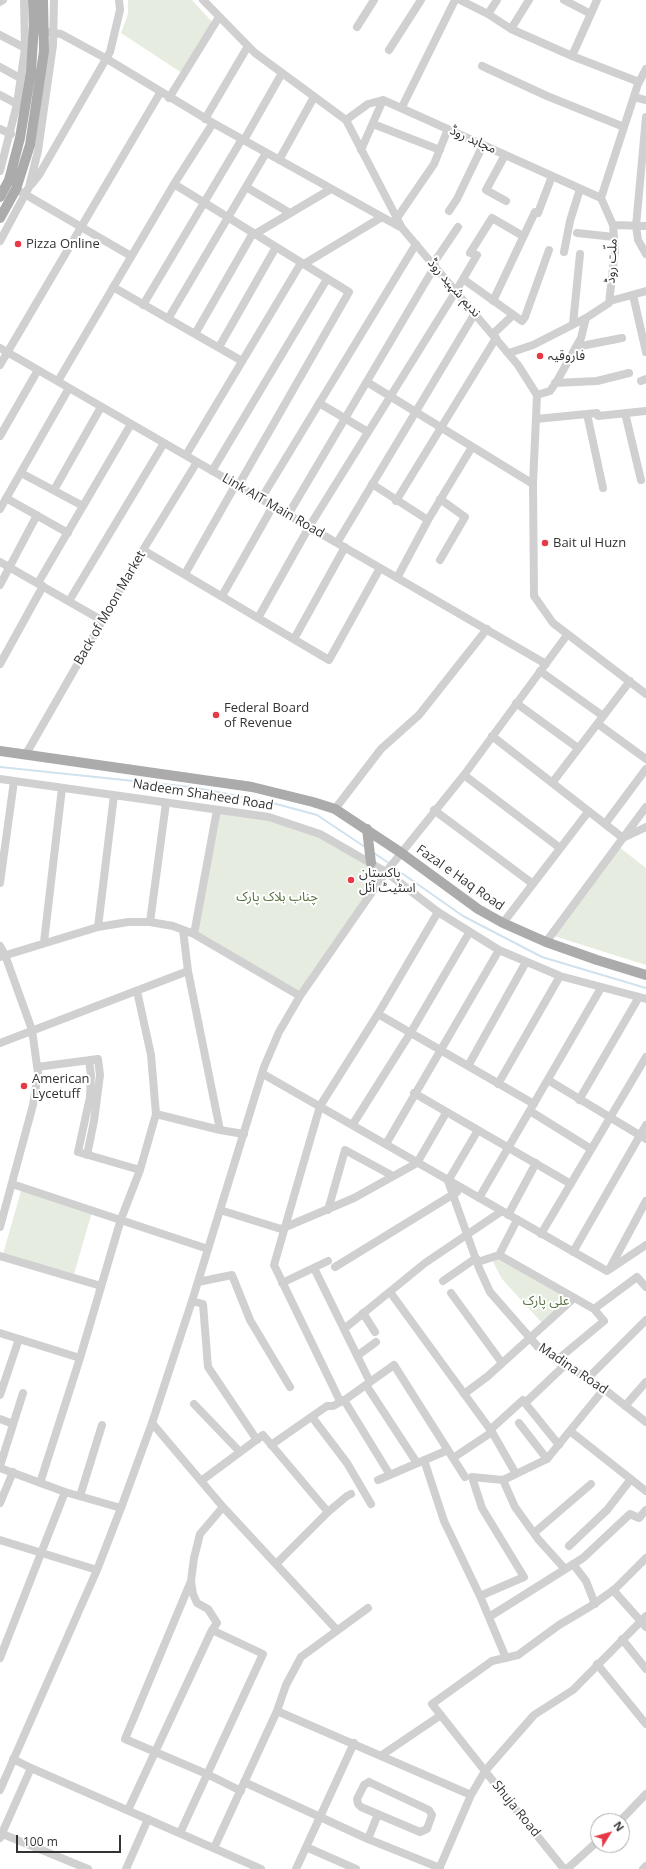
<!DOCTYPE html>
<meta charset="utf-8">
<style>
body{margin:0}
#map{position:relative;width:646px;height:1869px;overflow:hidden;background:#fff;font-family:"Open Sans",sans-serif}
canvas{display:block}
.north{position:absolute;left:590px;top:1813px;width:40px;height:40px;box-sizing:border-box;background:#fff;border:1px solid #adadad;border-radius:50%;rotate:53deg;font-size:11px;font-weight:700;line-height:16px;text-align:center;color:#333}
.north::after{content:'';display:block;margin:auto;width:14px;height:18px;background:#e63946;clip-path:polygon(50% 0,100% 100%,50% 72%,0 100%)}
.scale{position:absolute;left:16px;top:1835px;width:105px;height:18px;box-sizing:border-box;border:2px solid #333;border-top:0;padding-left:5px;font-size:12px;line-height:14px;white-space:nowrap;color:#333;-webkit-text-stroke:3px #fff;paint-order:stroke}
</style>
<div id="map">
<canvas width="646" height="1869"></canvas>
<div class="north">N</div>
<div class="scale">100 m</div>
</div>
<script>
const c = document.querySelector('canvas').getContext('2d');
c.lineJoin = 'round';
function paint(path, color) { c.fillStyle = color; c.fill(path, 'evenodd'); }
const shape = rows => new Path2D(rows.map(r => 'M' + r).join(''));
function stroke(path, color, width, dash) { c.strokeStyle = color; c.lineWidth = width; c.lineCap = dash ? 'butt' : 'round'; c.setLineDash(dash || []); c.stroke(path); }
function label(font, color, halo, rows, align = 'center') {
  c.font = font + ' "Open Sans","Noto Sans Arabic",sans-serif'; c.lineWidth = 4; c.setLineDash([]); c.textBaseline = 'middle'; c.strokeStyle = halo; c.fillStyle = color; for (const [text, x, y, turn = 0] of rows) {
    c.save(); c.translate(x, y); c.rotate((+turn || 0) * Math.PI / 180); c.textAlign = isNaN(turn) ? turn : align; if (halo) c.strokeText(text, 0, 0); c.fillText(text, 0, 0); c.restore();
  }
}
paint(shape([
 [128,0,192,0,215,25,182,73,121,33,128,14],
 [217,810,269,817,320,834,386,872,300,996,194,934],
 [619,847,646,868,646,965,554,936],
 [21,1191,92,1212,74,1274,3,1254],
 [499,1255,576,1299,544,1325,502,1279,491,1258]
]), '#e6ecdf');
stroke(shape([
 [0,767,191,787,269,802,317,815,365,847],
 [374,853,390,864],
 [393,867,463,916,542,957,646,988]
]), '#cfe2ee', 2);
stroke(shape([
 [203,0,255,53,346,120,402,228,518,365,537,395,533,484,534,596,553,623,646,694],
 [460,0,488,14,511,29,572,56,639,82],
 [564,0,591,14],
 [0,2,3,0],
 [488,14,497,0],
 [357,27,374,0],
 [511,29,529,0],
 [38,31,61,34,107,59,213,123,402,228],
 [0,35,25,48],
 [389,50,421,0],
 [572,56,597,0],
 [482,66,547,96,624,127],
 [0,67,20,78],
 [0,95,17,104],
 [634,97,646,100],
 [169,98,219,17],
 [402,107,455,0],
 [646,117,636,226,638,240,646,254],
 [205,119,248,46],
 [346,120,368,104,383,100,601,198],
 [373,124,440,150],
 [0,129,11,134],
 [244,140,282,73],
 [361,150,383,100],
 [505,155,486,190,506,201],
 [279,160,314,97],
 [0,171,17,104,25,48,24,0],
 [174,184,349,292,238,486],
 [31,185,39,175,110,52,120,10,119,0],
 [246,187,290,213],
 [16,189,131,256],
 [449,211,457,199,483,145],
 [397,218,434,164,448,129],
 [613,225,646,226],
 [577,233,614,237],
 [255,234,331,189],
 [0,241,29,187,38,151,53,45,54,0],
 [564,252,570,221,580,189],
 [304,264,382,217],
 [433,264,458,227],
 [463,279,522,321,525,317,549,250],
 [113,287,242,361],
 [633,295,646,352],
 [493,301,535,212,538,213,552,176],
 [610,301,646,291],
 [143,305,242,139],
 [168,319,266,153],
 [573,324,580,254],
 [195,334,253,233],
 [493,334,513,315],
 [219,347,276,247],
 [576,347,622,338],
 [0,348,546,664],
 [509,353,533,345,586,318,609,303,615,250,613,225,601,198,638,84,646,69],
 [0,365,160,93],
 [58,381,174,184,213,123],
 [641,381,646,379],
 [367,382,533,484],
 [555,383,597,381,629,373],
 [537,395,550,391,557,381,581,338,586,318],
 [319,403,368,432],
 [625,413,641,480],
 [587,414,603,488],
 [536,419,597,413,598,416,646,411],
 [0,436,38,370],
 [186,455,301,263],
 [212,471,327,279],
 [21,473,83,506],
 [372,484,428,520],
 [54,490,101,407],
 [6,498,68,533],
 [261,499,416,244],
 [396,501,496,338],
 [0,509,69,388],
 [288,515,435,266],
 [337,543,475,313],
 [143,550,329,660,380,568],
 [440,560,465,517,440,499],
 [0,562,103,621],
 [185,574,236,484],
 [397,578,428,520,472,447],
 [38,583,131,424],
 [0,585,37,515],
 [222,596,273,506],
 [69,601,164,443],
 [258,618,309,527,456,291,477,255,470,253,492,218,523,236],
 [294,639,345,547],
 [0,664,43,586],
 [540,671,603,716],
 [516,703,578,748],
 [598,724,646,759],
 [492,736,623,838,646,827],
 [26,754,143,550,197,462],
 [464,775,560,848],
 [0,779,269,817,320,834,386,872,438,912,499,950,560,976,646,999],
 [552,783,630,681],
 [335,809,381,749,419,715,487,629],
 [434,810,533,884],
 [605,824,646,769],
 [0,883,14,781],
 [150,922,166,803],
 [503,923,588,812],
 [98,927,114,795],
 [183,930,188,971,220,1130],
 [194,934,217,810],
 [44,942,62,788],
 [546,942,646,807],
 [0,946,5,955,32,1030,38,1073,33,1105,0,1227],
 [0,957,98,927,128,922,150,922,173,926,194,934,300,996],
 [378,1014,534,1104],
 [0,1043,188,971],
 [89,1060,91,1075,90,1097,78,1152,140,1170],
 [468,1066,526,962],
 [37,1067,98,1059,100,1075,94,1121,87,1155],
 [263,1074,607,1271,646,1245],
 [548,1080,646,1139],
 [498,1084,560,976],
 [414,1093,571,1184],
 [579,1100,639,997],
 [530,1111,591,1149],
 [156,1114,220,1130,244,1134],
 [353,1124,411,1032,469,933],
 [478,1130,448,1181,479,1268,490,1292,538,1347,604,1389,646,1422],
 [386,1144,499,950],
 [12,1184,208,1249],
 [479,1198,601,988],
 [220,1210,281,1229,354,1198,417,1163,446,1113],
 [328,1210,345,1150,393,1176],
 [508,1215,536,1163],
 [541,1234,646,1057],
 [573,1252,646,1125],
 [499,1255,517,1220],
 [0,1256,101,1286],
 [478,1262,499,1255,594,1309,637,1277,646,1287],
 [335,1267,457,1192],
 [314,1268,370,1382],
 [610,1268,646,1201],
 [443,1281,476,1258],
 [198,1282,232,1275,250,1320,290,1387],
 [282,1283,328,1261],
 [390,1292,492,1432,516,1474,503,1480,472,1477,482,1508,524,1577,480,1596],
 [451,1293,502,1363],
 [192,1301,203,1304,208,1367,257,1440],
 [363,1313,375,1332],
 [344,1329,425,1263,502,1211],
 [0,1333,80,1358],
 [357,1356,376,1342],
 [557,1360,604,1321,594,1309],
 [587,1379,646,1320],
 [366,1385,417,1463],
 [464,1394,488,1376,574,1298],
 [0,1395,19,1339],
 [344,1400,390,1475],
 [340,1401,274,1265,320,1106,378,1014,438,912],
 [194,1404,240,1452],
 [625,1406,646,1382],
 [312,1417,347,1463,371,1504],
 [0,1419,13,1424],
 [152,1423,223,1507,337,1630],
 [519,1423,547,1459],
 [490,1430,523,1400,525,1403],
 [570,1431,646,1491],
 [271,1445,327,1406,333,1406,346,1399,394,1365,465,1477],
 [559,1445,525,1403,565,1365],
 [453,1458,492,1432],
 [424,1460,444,1521,480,1596,506,1658],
 [0,1466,23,1393],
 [0,1468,65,1492,121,1508],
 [516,1474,547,1459,604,1389],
 [378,1480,448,1450],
 [503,1480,515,1507,538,1539,565,1569],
 [201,1481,263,1435,328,1512],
 [40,1483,80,1358,121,1219,140,1170,156,1114,151,1055,137,991],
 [80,1496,102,1425],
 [0,1503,13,1472],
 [534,1533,591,1484],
 [0,1540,97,1570],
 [569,1546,607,1510,631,1479],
 [646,1558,615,1589,591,1606,559,1625,518,1655,492,1661,432,1704,485,1771,534,1715,573,1690,646,1616],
 [276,1564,328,1512,347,1496,351,1494],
 [573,1564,586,1581,595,1604],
 [191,1581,125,1739,209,1775,241,1791],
 [613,1590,646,1627],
 [489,1617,583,1558,630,1514,639,1518,646,1510],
 [622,1639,646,1669],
 [0,1658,65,1492],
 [597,1664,646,1724],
 [277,1711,471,1795,439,1869],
 [382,1755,441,1715],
 [13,1759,31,1768],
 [244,1782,368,1839,440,1868],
 [369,1782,429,1810,432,1815,427,1829,420,1832,361,1807,358,1804,357,1799,364,1785,369,1782],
 [0,1790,97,1570,121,1508,152,1423,192,1301,264,1067,279,1032,300,996,386,872,464,775,567,635],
 [471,1795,485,1771,564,1869],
 [128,1810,212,1630,217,1623,208,1609,197,1603,193,1594,191,1581,194,1558,200,1534,223,1507],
 [620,1821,646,1794],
 [0,1833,88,1869],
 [180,1833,263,1654,212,1630],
 [0,1838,31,1768,261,1869],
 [368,1839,378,1814],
 [306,1847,356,1869],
 [214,1848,277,1711,286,1685,301,1657,368,1608],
 [126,1869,148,1819],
 [296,1869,354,1743],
 [567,1869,598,1841],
 [643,1869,646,1866]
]), '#d0d0d0', 8);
stroke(shape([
 [0,197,9,180,20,138,31,71,34,25,33,0],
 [0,218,16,189,30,145,44,51,43,0],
 [0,751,252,787,313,802,335,809,400,852,478,909,503,923,546,942,597,960,646,975],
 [367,829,371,863]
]), '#ababab', 10);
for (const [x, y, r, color] of [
 [18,244,4,"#e63946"],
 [540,356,4,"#e63946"],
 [545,543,4,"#e63946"],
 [216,715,4,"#e63946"],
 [351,880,4,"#e63946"],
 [24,1086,4,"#e63946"]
]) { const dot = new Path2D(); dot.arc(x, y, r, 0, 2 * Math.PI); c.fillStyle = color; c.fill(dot); stroke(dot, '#fff', 1.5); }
label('13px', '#333', '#fff', [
 ["مجاہد روڈ",473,140,24],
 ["ملّت روڈ",612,261,-87],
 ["ندیم شہید روڈ",454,288,49],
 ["Link AIT Main Road",273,506,30],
 ["Back of Moon Market",110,608,-60],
 ["Nadeem Shaheed Road",203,795,9],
 ["Fazal e Haq Road",460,878,35],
 ["Madina Road",573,1369,34],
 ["Shuja Road",516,1809,51]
]);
label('13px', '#333', '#fff', [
 ["Pizza Online",26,244],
 ["فاروقیہ",548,356],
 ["Bait ul Huzn",553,543],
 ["Federal Board",224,708],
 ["of Revenue",224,723],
 ["پاکستان",359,873],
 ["اسٹیٹ آئل",359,888],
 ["American",32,1079],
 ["Lycetuff",32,1094]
], 'left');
label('13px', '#56703f', '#fff', [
 ["چناب بلاک پارک",277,897],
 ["علی پارک",546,1301]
]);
</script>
